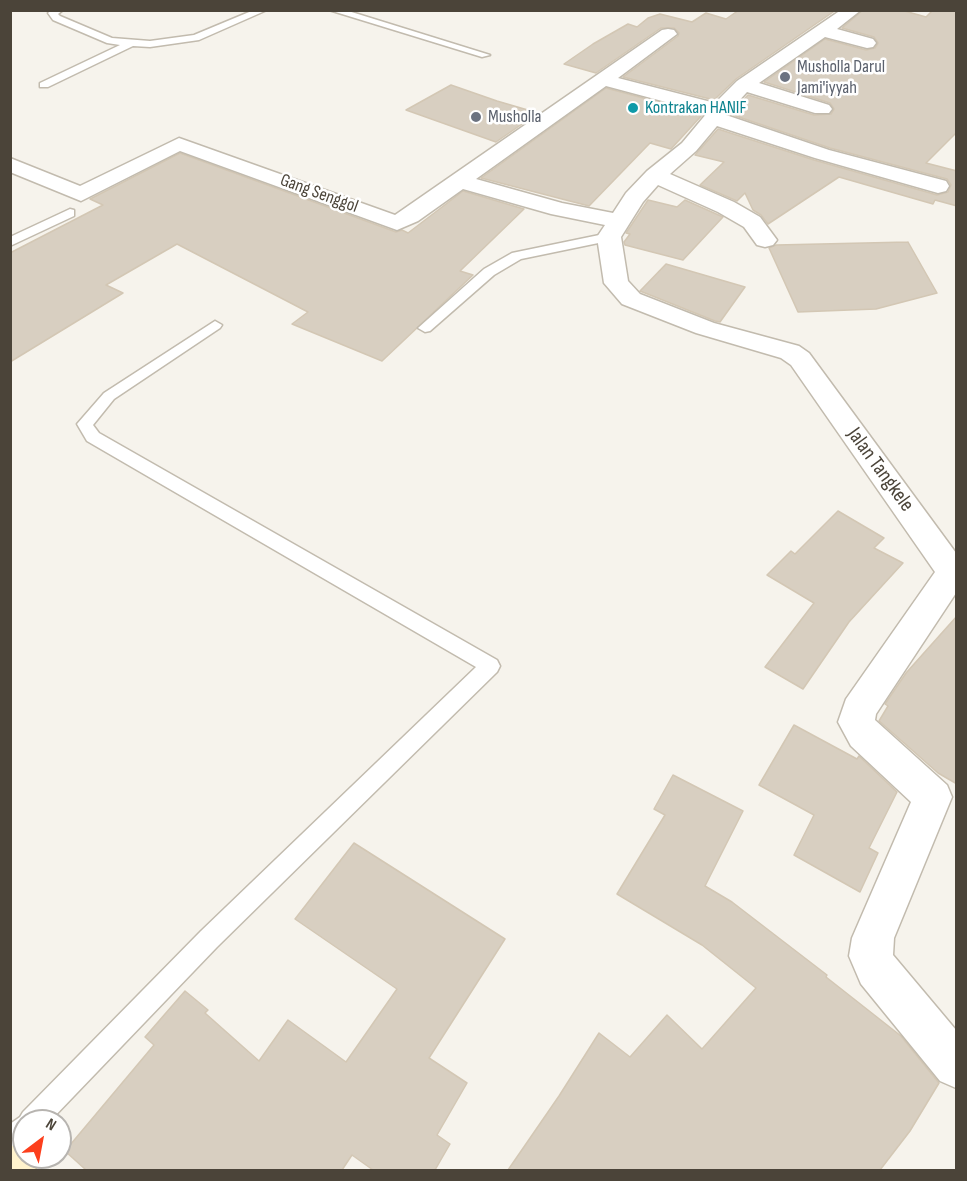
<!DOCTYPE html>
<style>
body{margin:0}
#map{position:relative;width:967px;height:1181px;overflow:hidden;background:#f6f3ec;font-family:"Sofia Sans Condensed",sans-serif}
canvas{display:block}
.frame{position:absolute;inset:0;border:12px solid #4b4439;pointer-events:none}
.north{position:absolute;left:12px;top:1109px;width:60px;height:60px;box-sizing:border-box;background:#fff;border:2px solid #b7b4b0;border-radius:50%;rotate:32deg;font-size:16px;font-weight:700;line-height:24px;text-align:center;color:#4b4439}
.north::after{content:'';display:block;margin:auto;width:21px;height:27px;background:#fc3f1d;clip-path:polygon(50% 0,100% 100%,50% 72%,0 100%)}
</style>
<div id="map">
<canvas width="967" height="1181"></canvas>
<div class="frame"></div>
<div class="north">N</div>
</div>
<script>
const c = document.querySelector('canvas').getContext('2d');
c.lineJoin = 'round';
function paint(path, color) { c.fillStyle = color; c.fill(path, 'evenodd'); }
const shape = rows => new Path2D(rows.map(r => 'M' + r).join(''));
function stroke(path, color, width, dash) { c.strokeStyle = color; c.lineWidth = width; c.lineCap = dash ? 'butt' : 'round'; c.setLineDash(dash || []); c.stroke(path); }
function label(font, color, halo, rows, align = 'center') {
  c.font = font + ' "Sofia Sans Condensed",sans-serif'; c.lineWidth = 5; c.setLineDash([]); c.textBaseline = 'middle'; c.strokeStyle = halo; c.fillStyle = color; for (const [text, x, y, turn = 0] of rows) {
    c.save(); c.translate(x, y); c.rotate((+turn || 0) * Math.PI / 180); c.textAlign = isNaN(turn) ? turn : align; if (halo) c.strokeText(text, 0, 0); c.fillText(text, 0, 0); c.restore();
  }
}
const building = shape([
 [739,10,836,10,736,79,714,100,623,77,678,36,679,33,674,28,661,28,596,73,564,64,593,44,628,24,637,27,648,18,660,14,692,22,706,13,726,19,739,10],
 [863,10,901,10,926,17,933,10,957,10,957,132,926,163,957,171,957,206,935,200,933,204,839,177,768,224,761,215,753,210,745,193,737,201,700,185,724,162,695,155,718,129,814,160,937,195,948,192,951,185,947,179,830,148,730,114,748,95,814,115,831,114,834,109,830,103,764,82,825,39,866,50,875,48,878,43,874,37,842,28,863,10],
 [451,85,497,101,538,113,496,142,406,110,451,85],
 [606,88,703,114,671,149,650,143,589,206,481,178,606,88],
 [180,153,396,232,402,230,408,233,463,191,524,209,460,271,473,275,382,361,292,324,308,312,177,244,106,285,123,293,10,362,10,253,103,205,90,199,180,153],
 [648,200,677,207,685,200,723,217,683,260,625,245,624,242,630,234,626,233,648,200],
 [908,242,937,293,876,309,798,312,769,248,776,245,908,242],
 [666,264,745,287,720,322,715,321,640,291,666,264],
 [838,511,884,538,874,548,903,563,849,622,803,689,765,667,814,603,767,575,791,551,795,554,838,511],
 [957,616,957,784,938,773,879,721,888,706,885,704,906,673,957,616],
 [794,725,857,759,859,756,897,792,869,848,878,853,860,892,794,855,814,815,759,785,794,725],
 [673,775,743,811,705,886,732,902,827,975,826,977,901,1036,939,1083,910,1131,880,1170,508,1170,559,1096,599,1033,630,1057,667,1015,702,1049,756,988,702,945,617,894,665,815,654,809,673,775],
 [354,843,505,939,429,1058,467,1083,437,1135,450,1144,435,1170,373,1170,352,1155,342,1170,86,1170,65,1151,154,1045,145,1037,185,991,208,1010,205,1013,259,1061,288,1020,346,1062,397,989,295,919,354,843]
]);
paint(building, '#d8cfc1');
stroke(building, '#d3c7b4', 1.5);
const lane = shape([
 [63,10,58,14,60,16,112,38,150,41,194,35,254,10,267,10,199,40,150,47,133,46,48,87,40,87,40,83,120,45,107,43,53,20,48,13,51,10,63,10],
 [329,10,345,10,490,55,482,57,329,10],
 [70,209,74,210,74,216,10,246,10,237,70,209],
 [609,233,613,234,615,237,613,240,521,259,494,275,430,331,425,332,418,328,484,269,512,253,609,233],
 [215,321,222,325,220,328,114,399,93,425,99,433,497,660,500,666,497,672,217,947,50,1121,24,1121,24,1148,10,1156,10,1124,20,1117,23,1112,201,931,476,667,87,441,77,424,104,393,215,321]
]);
const street = shape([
 [841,10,861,10,837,29,873,39,876,43,873,47,867,48,825,37,759,83,829,105,832,109,829,113,815,113,747,92,726,115,829,150,946,181,949,186,946,191,938,193,815,158,717,126,696,151,670,174,734,202,760,217,777,240,773,245,765,247,757,245,744,227,718,212,658,185,643,202,621,237,628,281,640,294,714,323,799,346,809,353,956,553,956,593,876,714,875,720,947,785,952,797,894,938,893,955,956,1030,956,1088,940,1081,861,984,849,956,852,938,911,802,851,746,838,722,846,699,935,572,791,365,781,358,696,333,622,304,604,283,597,237,605,225,551,214,463,189,418,221,397,230,180,151,81,201,10,172,10,158,80,186,179,138,395,215,662,30,668,29,674,30,677,34,618,78,715,103,737,81,841,10],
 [606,86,707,113,682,143,647,171,626,193,613,213,562,203,476,179,606,86]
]);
const secondary = shape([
 [10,1145,24,1150,24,1157,31,1157,36,1170,10,1170,10,1145]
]);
stroke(lane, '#c2bbae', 3);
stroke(street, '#c2bbae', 3);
stroke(secondary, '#d6c79b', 3);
paint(lane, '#fff');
paint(street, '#fff');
paint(secondary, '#fff3cd');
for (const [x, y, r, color] of [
 [785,77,6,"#6b7280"],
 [633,108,6,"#0f9aa8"],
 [476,117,6,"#6b7280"]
]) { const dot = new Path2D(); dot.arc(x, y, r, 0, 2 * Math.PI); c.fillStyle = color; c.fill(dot); stroke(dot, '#fff', 2); }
label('18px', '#5b616d', '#fff', [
 ["Musholla Darul",797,67],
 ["Jami'iyyah",797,88],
 ["Musholla",488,117]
], 'left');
label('18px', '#0d838f', '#fff', [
 ["Kontrakan HANIF",645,108]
], 'left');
label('18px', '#4b4439', '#fff', [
 ["Gang Senggol",319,194,20]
]);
label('21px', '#4b4439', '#fff', [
 ["Jalan Tangkele",880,470,54]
]);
</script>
